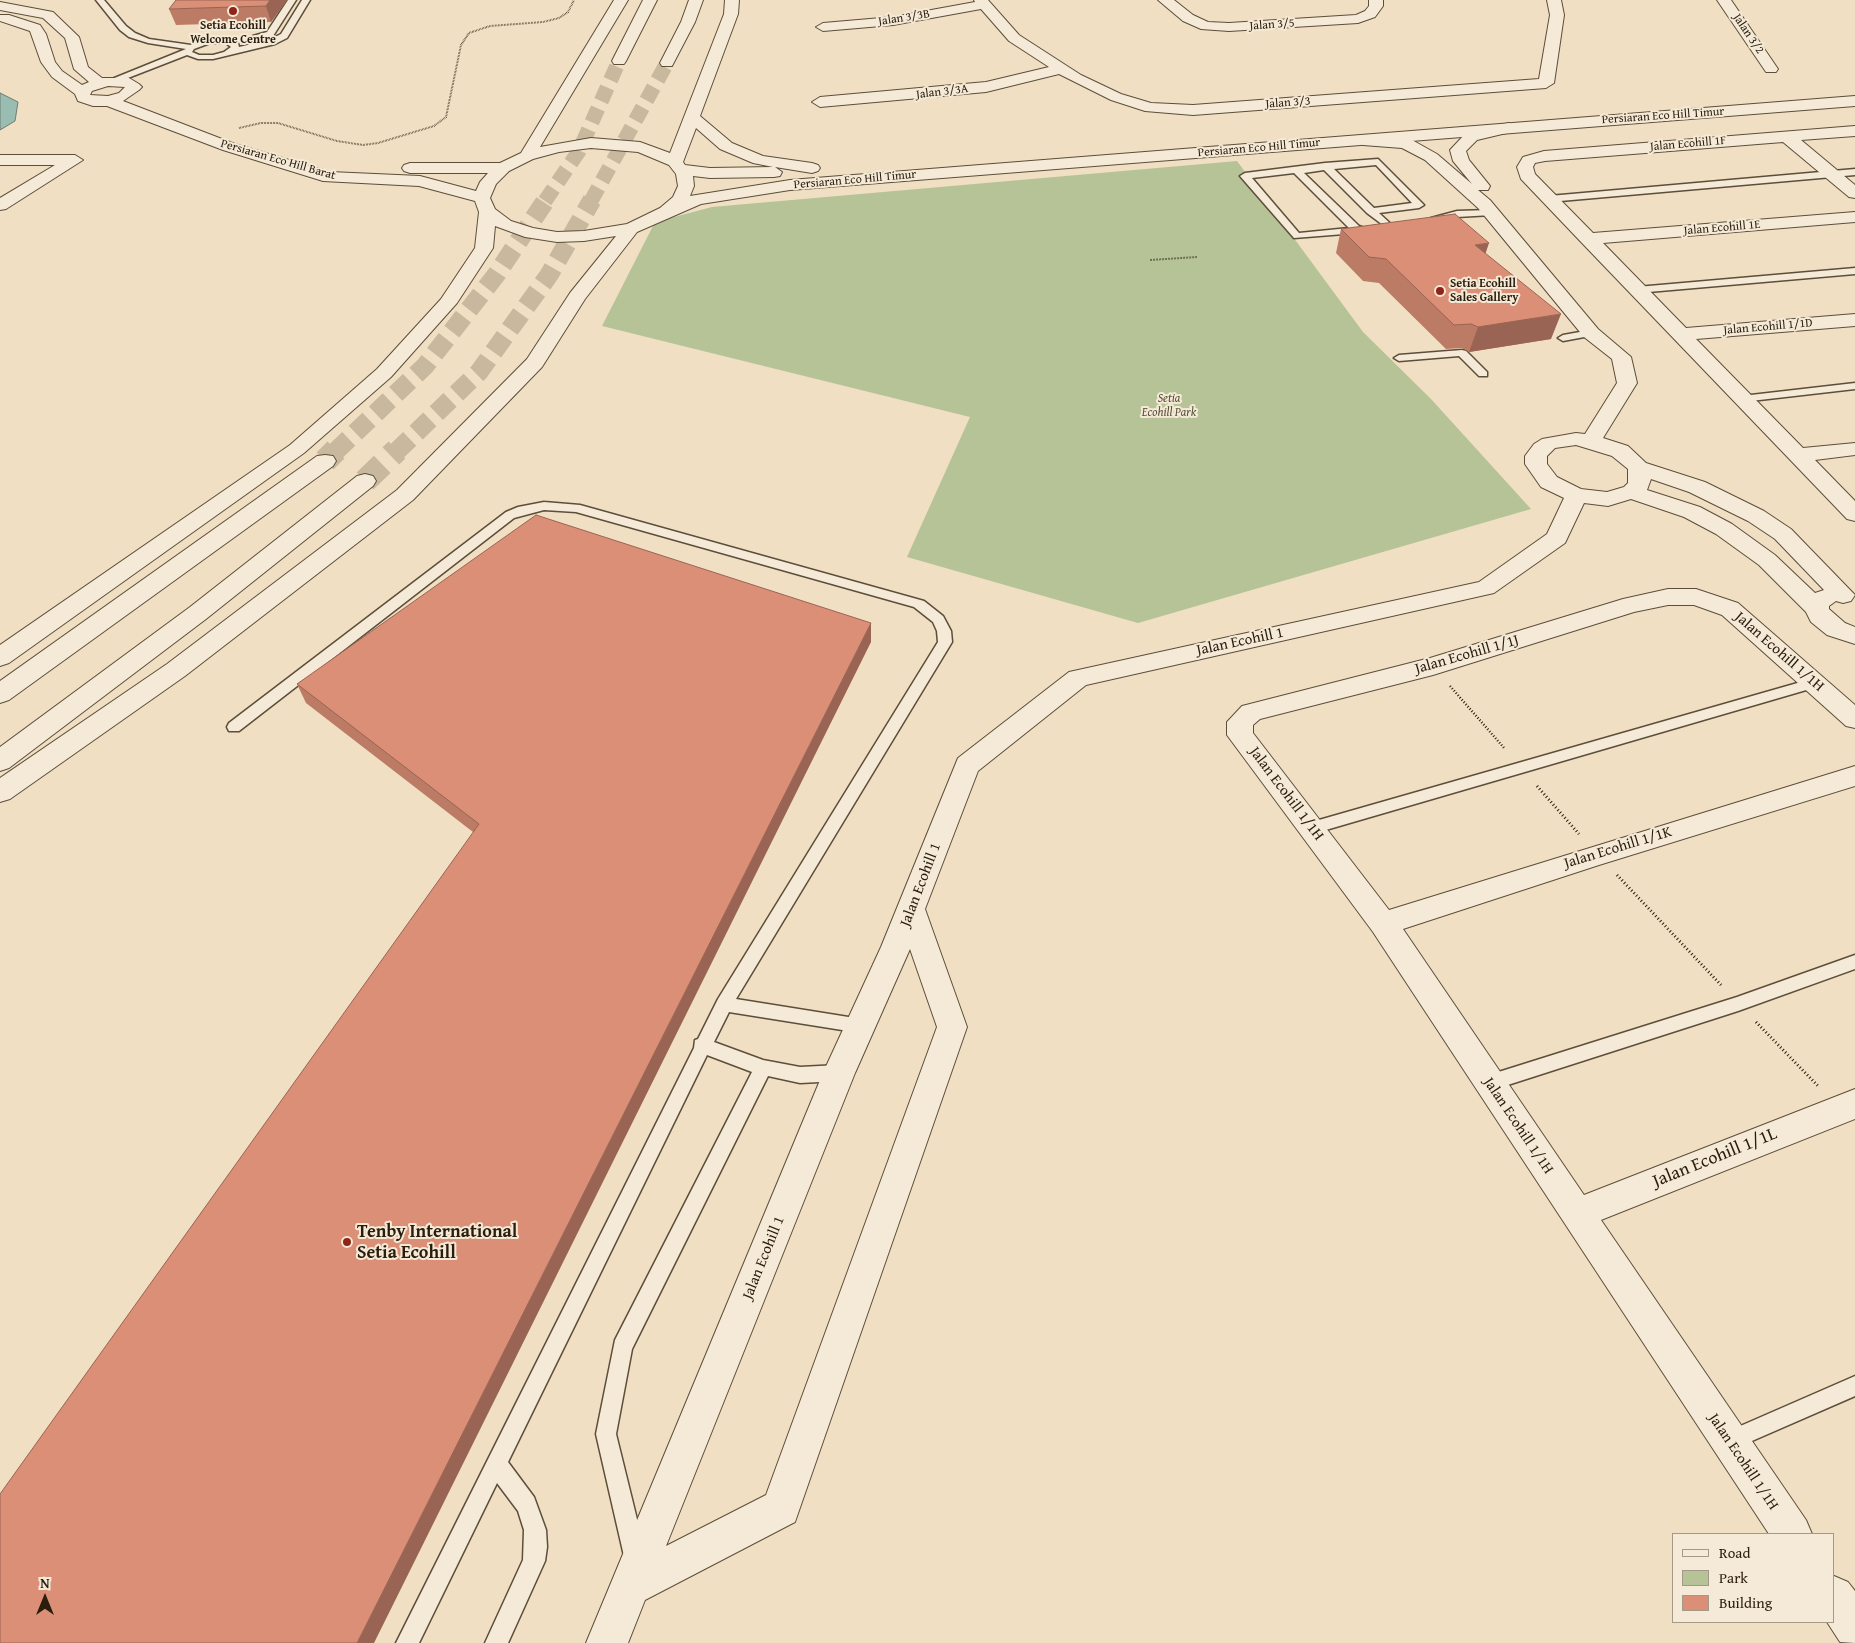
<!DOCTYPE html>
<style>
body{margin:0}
#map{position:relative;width:1855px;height:1643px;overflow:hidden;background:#f0dfc2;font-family:"Gentium Book Plus",serif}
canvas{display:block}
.legend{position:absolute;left:1672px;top:1533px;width:162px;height:90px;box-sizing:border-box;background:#f5ead7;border:1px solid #a49886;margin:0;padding:6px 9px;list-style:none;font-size:15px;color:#2a1d0d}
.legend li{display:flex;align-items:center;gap:10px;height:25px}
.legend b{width:25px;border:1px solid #a49886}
.north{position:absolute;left:20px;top:1573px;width:50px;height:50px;-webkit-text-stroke:4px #f5ead7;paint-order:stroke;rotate:0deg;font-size:14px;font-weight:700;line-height:20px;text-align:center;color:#2a1d0d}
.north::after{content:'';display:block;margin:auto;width:18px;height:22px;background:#2a1d0d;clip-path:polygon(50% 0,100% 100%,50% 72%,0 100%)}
</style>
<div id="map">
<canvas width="1855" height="1643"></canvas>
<ul class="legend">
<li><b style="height:6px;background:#f5ead7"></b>Road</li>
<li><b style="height:14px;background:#b5c397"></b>Park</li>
<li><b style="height:14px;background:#db8f76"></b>Building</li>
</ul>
<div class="north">N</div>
</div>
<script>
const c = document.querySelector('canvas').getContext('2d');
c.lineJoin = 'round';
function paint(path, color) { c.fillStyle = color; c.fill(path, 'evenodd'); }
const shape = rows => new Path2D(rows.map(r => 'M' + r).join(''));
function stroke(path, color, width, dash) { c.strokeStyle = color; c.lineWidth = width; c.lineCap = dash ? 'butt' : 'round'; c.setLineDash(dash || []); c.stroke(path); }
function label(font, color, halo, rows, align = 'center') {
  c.font = font + ' "Gentium Book Plus",serif'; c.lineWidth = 4; c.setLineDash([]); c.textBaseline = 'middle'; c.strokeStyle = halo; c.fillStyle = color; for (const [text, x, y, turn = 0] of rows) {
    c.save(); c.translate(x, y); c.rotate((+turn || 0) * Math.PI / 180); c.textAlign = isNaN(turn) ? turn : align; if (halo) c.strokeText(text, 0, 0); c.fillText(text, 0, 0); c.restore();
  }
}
paint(shape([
 [1237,161,1363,332,1431,399,1531,509,1138,623,907,557,970,417,602,326,655,222,712,207]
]), '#b5c397');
const water = shape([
 [0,93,18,102,15,121,0,130,0,93]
]);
paint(water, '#9abdb2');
stroke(water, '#6d7d70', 1);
stroke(shape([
 [545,201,579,151,619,61],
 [591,201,667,63]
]), '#c8b89e', 15, [15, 8]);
stroke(shape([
 [335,452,425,366,496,275,546,200],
 [396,452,479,372,549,275,592,200]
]), '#c8b89e', 19, [19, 9]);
stroke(shape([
 [325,461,336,450],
 [365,481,397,450]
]), '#c8b89e', 24, [24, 12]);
const service = shape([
 [96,0,104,0,126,26,135,33,149,39,191,45,209,39,228,39,238,43,239,47,269,40,281,34,302,0,310,0,287,38,275,44,213,59,198,59,187,55,115,83,111,81,112,79,186,49,148,43,129,37,120,30,96,0],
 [210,43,226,43,231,47,224,52,213,55,199,55,192,52,194,49,210,43],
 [288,0,296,0,273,36,253,40,253,36,267,32,288,0],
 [1378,159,1424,205,1419,208,1379,213,1392,225,1387,228,1367,213,1324,170,1304,173,1359,226,1367,229,1357,233,1294,238,1240,176,1245,173,1325,163,1378,159],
 [1376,165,1412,203,1374,208,1334,169,1376,165],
 [1294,173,1349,228,1299,233,1252,178,1294,173],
 [1855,169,1855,175,1549,202,1544,199,1549,196,1855,169],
 [1489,210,1492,211,1492,215,1457,217,1436,221,1431,218,1457,211,1489,210],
 [1855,268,1855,274,1637,293,1632,290,1637,287,1855,268],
 [1591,330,1596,333,1595,335,1563,341,1558,338,1563,335,1591,330],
 [1462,350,1466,351,1487,372,1487,376,1479,376,1459,356,1399,361,1394,358,1399,355,1462,350],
 [1855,383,1855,389,1742,402,1736,399,1742,396,1855,383],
 [544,502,580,505,924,601,943,616,951,631,952,642,736,999,861,1019,867,1021,869,1026,867,1031,861,1033,729,1012,714,1042,763,1060,800,1067,839,1065,845,1068,848,1073,845,1078,839,1081,800,1083,768,1076,632,1349,616,1434,646,1556,643,1564,635,1567,627,1564,624,1556,596,1434,615,1340,752,1072,707,1055,508,1462,534,1497,546,1530,547,1547,545,1561,508,1643,485,1643,523,1560,524,1530,518,1511,497,1483,419,1643,396,1643,694,1048,695,1040,698,1039,718,999,938,642,937,631,933,622,914,607,576,512,544,510,514,518,239,731,229,731,227,727,229,723,506,512,518,507,544,502],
 [1815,678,1822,683,1820,686,1312,834,1307,832,1304,828,1307,824,1312,822,1815,678],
 [1855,955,1855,969,1738,1011,1489,1091,1483,1088,1480,1083,1483,1078,1489,1075,1737,997,1855,955],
 [1855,1376,1855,1396,1729,1451,1722,1448,1719,1441,1722,1434,1855,1376]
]);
const minor = shape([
 [974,0,988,0,1019,35,1081,75,1121,94,1151,103,1193,105,1539,79,1550,15,1547,0,1561,0,1564,15,1554,83,1546,88,1193,115,1145,111,1111,100,1059,74,986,92,820,107,812,102,820,97,986,82,1049,67,1009,41,981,9,893,25,823,31,816,27,823,23,893,17,975,2,974,0],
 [1158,0,1174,0,1193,15,1208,22,1229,23,1356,15,1365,11,1369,6,1369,0,1383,0,1383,6,1375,17,1358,23,1229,31,1201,29,1183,21,1158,0],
 [1717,0,1731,0,1778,69,1776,72,1766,72,1717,0],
 [1509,123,1517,128,1515,131,1477,140,1466,151,1469,160,1490,186,1488,190,1478,190,1490,200,1598,329,1631,357,1637,383,1603,438,1628,446,1646,463,1705,482,1764,511,1791,529,1855,595,1851,601,1843,603,1836,601,1829,606,1829,609,1845,623,1855,627,1855,644,1827,635,1811,622,1806,612,1759,565,1716,534,1684,517,1631,499,1608,506,1584,503,1565,543,1494,593,1086,685,978,771,925,909,967,1027,795,1522,645,1600,628,1643,586,1643,823,1073,881,947,958,758,1069,672,1479,582,1547,534,1564,498,1541,487,1525,464,1525,456,1534,444,1542,439,1576,433,1585,434,1617,383,1612,359,1584,337,1478,208,1425,160,1402,148,1363,145,1355,140,1363,135,1412,140,1437,154,1472,184,1453,161,1450,150,1466,133,1509,123],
 [1576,445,1612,456,1628,469,1628,483,1624,487,1607,492,1581,489,1557,477,1547,464,1547,456,1555,448,1576,445],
 [1651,479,1689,492,1748,521,1775,539,1824,590,1815,593,1775,555,1732,524,1700,507,1647,490,1651,479],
 [910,949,937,1027,766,1495,666,1546,855,1073,910,949],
 [1855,126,1855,136,1801,140,1855,185,1855,198,1849,197,1783,142,1545,161,1535,163,1533,167,1535,174,1593,233,1855,212,1855,222,1603,243,1686,328,1855,314,1855,326,1696,339,1803,448,1855,443,1855,455,1815,460,1855,501,1855,521,1847,519,1582,243,1521,179,1517,167,1523,157,1544,151,1855,126],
 [0,155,75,155,83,160,6,209,0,210,0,198,55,165,0,165,0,155],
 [1668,589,1696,589,1738,603,1855,705,1855,728,1846,726,1722,615,1694,605,1668,605,1634,612,1433,675,1260,719,1253,725,1253,733,1389,910,1855,766,1855,786,1599,865,1403,929,1584,1195,1855,1089,1855,1119,1601,1220,1806,1520,1812,1534,1769,1534,1373,932,1227,735,1227,722,1242,706,1430,658,1623,599,1668,589],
 [1834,1576,1848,1582,1855,1591,1855,1643,1840,1642,1827,1622,1834,1622,1834,1576]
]);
const tertiary = shape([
 [614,0,628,0,540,147,591,138,640,142,670,153,724,14,725,0,739,0,738,14,700,116,732,143,763,156,812,163,818,165,820,168,818,171,812,173,775,167,782,172,780,176,774,177,710,178,693,176,694,186,690,196,790,180,1855,96,1855,106,790,190,701,204,637,232,585,299,542,367,413,500,185,676,10,799,0,802,0,778,167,664,397,490,527,359,570,293,616,236,584,241,557,242,525,237,495,226,493,248,457,303,391,377,304,453,9,663,0,666,0,645,290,445,377,369,441,299,475,248,479,212,475,201,419,186,323,181,223,150,107,106,93,106,78,101,75,94,52,77,41,62,30,31,0,21,0,15,9,15,40,25,46,34,55,62,62,71,82,85,89,82,74,69,65,38,43,18,0,10,0,2,53,12,79,37,88,67,102,78,129,78,139,84,142,87,139,90,123,101,235,144,330,172,420,176,476,191,480,182,488,173,410,173,404,171,402,168,404,165,410,163,500,163,521,153,614,0],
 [108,86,125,87,119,93,108,96,90,95,92,91,108,86],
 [696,128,720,149,753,163,773,167,710,168,685,165,683,162,696,128],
 [591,148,638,152,669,165,676,174,678,186,673,197,660,208,627,224,584,231,557,232,533,228,511,221,495,209,490,198,496,184,509,171,533,159,559,152,591,148],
 [643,0,657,0,626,61,624,64,614,64,612,61,643,0],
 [689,0,703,0,695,22,672,66,662,66,660,63,681,22,689,0],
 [325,455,333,456,336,461,333,466,9,700,0,703,0,681,317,456,325,455],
 [365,474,373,476,376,481,373,486,206,619,9,768,0,771,0,747,190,607,357,476,365,474]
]);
stroke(service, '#5c4e3a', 3);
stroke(minor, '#5c4e3a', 2);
stroke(tertiary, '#5c4e3a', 2);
stroke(shape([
 [239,128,261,123,278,123,337,141,363,145,378,143,434,126,446,117,461,45,469,33,490,26,543,22,559,18,568,12,574,0],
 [1150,260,1197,257]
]), '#2a1d0d', 2, [0.5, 1]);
stroke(shape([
 [1450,686,1505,749]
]), '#2a1d0d', 2.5, [1, 2]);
stroke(shape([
 [1537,786,1579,834],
 [1617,875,1721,985],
 [1756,1022,1818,1086]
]), '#2a1d0d', 3, [1, 2.5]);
paint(service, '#f5ead7');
paint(minor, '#f5ead7');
paint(tertiary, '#f5ead7');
paint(shape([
 [287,0,271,22,176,25,169,9],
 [1341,229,1485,254,1551,339,1469,352,1462,348,1446,349,1379,283,1363,281,1336,253],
 [871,623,871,642,473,832,306,703,297,684]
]), '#bc7b65');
paint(shape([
 [270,0,287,0,271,22,266,6],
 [1489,243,1481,267,1475,245],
 [1561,314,1551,339,1469,352,1478,327],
 [871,623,871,642,374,1643,357,1643]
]), '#996453');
const building = shape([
 [176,0,270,0,266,6,169,9,176,0],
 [1455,214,1489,243,1475,245,1561,314,1478,327,1471,324,1454,325,1386,259,1369,257,1341,229,1455,214],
 [536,515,871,623,357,1643,0,1643,0,1494,479,824,297,684,536,515]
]);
paint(building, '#db8f76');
stroke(building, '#996453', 1);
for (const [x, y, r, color] of [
 [233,11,5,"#8f2418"],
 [1440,291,5,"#8f2418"],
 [347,1242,5,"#8f2418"]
]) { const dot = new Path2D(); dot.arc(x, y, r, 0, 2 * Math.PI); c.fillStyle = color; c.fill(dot); stroke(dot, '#f5ead7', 2); }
label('12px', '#2a1d0d', '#f5ead7', [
 ["Jalan 3/3B",904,18,-9],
 ["Jalan 3/5",1272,25,-4],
 ["Jalan 3/2",1748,34,56],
 ["Jalan 3/3A",942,92,-7],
 ["Jalan 3/3",1288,103,-4],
 ["Persiaran Eco Hill Timur",1663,116,-4],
 ["Jalan Ecohill 1F",1688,144,-5],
 ["Persiaran Eco Hill Timur",1259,148,-5],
 ["Persiaran Eco Hill Barat",278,160,16],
 ["Persiaran Eco Hill Timur",855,180,-5],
 ["Jalan Ecohill 1E",1722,228,-5],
 ["Jalan Ecohill 1/1D",1768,327,-5]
]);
label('bold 12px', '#2a1d0d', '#f5ead7', [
 ["Setia Ecohill",233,26],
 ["Welcome Centre",233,40],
 ["Setia Ecohill",1450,284,"left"],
 ["Sales Gallery",1450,298,"left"]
]);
label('italic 12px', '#544f36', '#f5ead7', [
 ["Setia",1169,399],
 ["Ecohill Park",1169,413]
]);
label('15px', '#2a1d0d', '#f5ead7', [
 ["Jalan Ecohill 1",1240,642,-12],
 ["Jalan Ecohill 1/1H",1779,652,41],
 ["Jalan Ecohill 1/1J",1467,655,-16],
 ["Jalan Ecohill 1/1H",1286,794,53],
 ["Jalan Ecohill 1/1K",1618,848,-17],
 ["Jalan Ecohill 1",921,885,-69],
 ["Jalan Ecohill 1/1H",1518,1126,56],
 ["Jalan Ecohill 1",764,1258,-68],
 ["Jalan Ecohill 1/1H",1743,1462,56]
]);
label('18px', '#2a1d0d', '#f5ead7', [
 ["Jalan Ecohill 1/1L",1715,1158,-22]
]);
label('bold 18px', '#2a1d0d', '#f5ead7', [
 ["Tenby International",357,1232],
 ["Setia Ecohill",357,1253]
], 'left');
</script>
